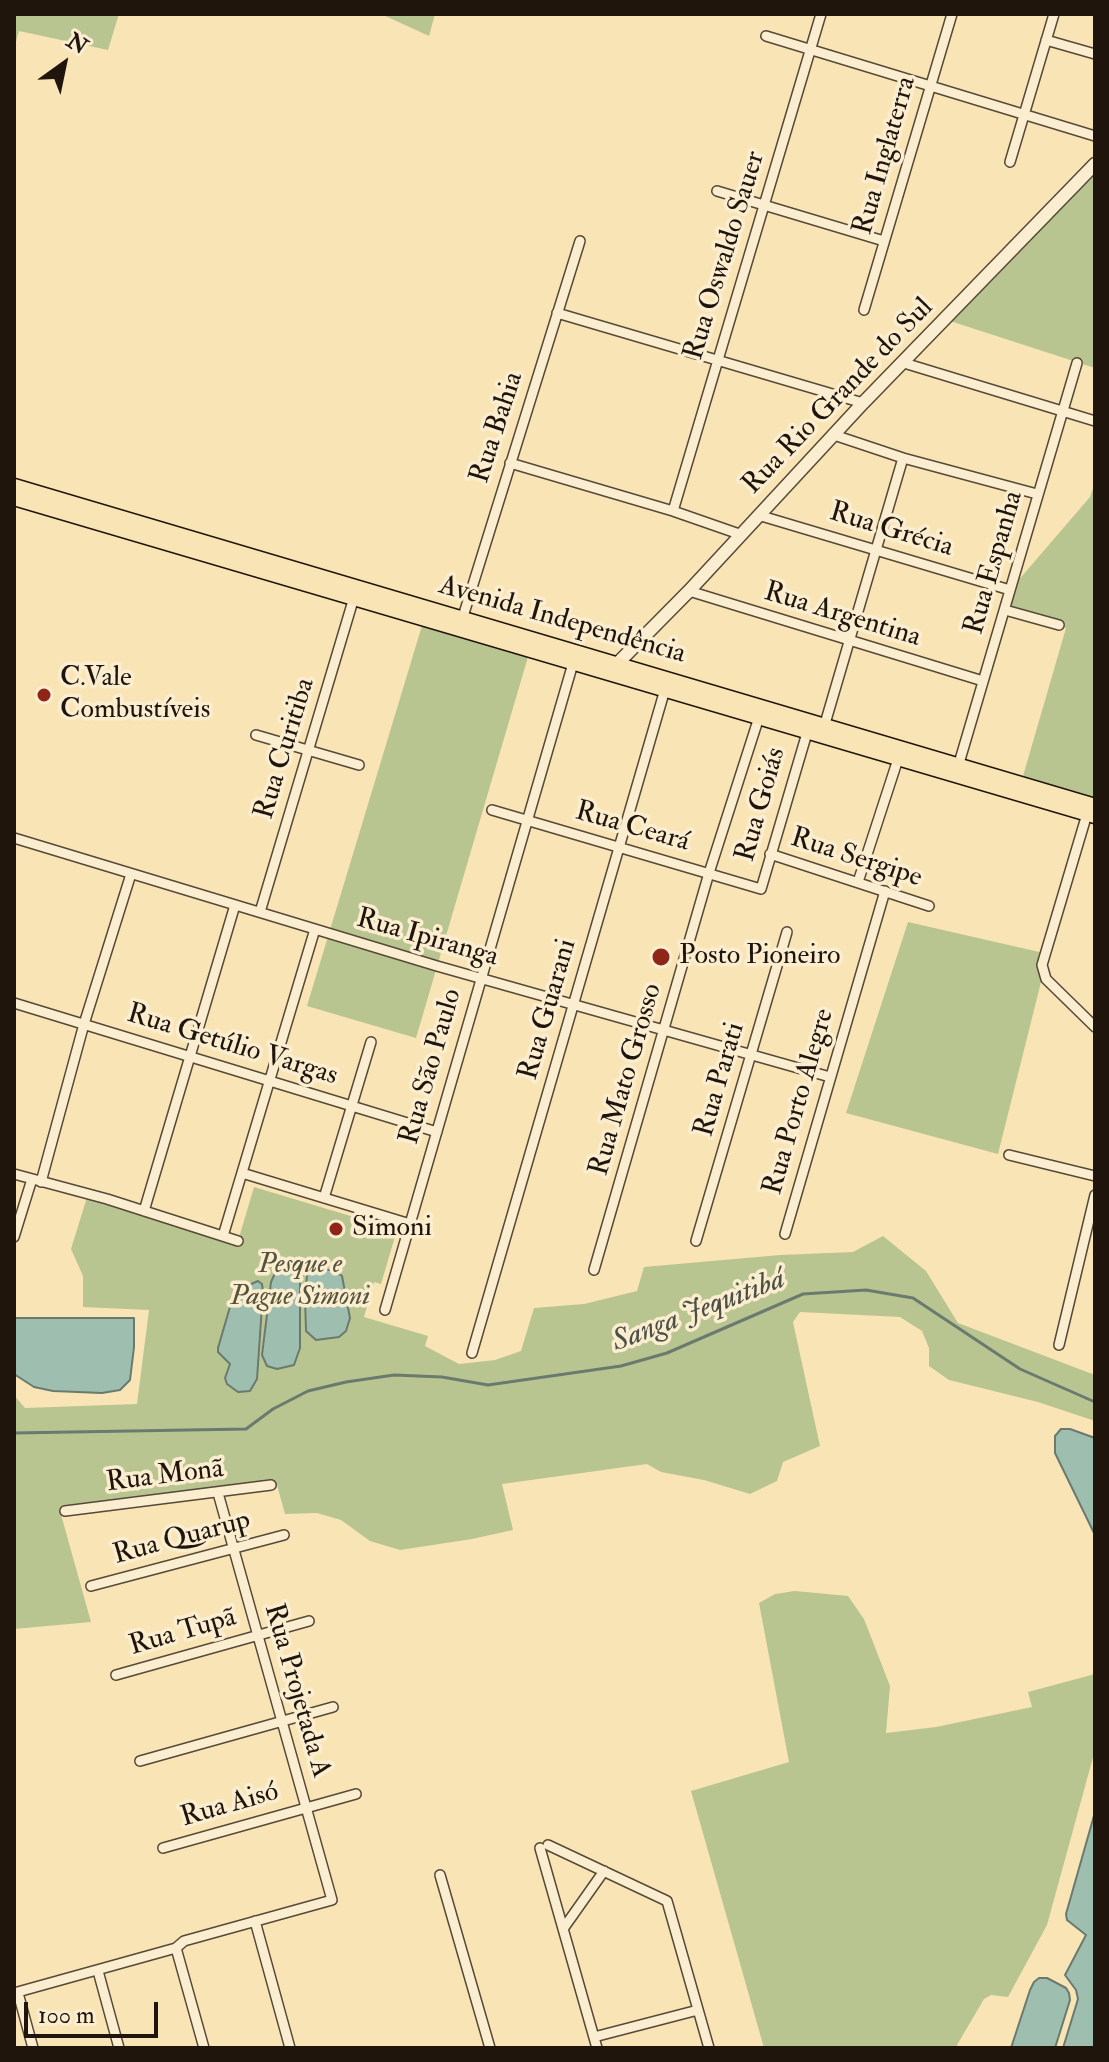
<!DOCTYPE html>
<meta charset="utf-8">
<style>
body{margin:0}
#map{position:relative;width:1109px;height:2062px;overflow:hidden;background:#f9e4b5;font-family:"IM FELL Double Pica",serif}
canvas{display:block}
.frame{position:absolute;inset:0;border:16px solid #1f150d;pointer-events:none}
.north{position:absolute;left:24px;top:24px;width:80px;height:80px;-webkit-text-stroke:6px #fbedcf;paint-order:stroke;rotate:33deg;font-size:22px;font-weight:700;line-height:32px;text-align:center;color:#1f150d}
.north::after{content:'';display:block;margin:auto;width:28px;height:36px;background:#1f150d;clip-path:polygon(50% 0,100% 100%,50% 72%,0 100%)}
.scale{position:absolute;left:24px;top:2002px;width:134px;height:36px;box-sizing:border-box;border:4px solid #1f150d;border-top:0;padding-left:10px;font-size:24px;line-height:28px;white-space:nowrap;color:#1f150d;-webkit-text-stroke:6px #fbedcf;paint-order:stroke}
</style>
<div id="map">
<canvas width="1109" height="2062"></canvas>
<div class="frame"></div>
<div class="north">N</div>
<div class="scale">100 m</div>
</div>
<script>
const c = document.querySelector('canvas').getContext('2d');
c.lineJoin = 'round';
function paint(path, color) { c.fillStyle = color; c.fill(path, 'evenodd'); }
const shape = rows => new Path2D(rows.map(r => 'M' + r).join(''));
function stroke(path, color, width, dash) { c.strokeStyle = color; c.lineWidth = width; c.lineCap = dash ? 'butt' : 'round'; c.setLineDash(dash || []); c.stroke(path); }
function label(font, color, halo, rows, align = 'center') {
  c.font = font + ' "IM FELL Double Pica",serif'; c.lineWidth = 7; c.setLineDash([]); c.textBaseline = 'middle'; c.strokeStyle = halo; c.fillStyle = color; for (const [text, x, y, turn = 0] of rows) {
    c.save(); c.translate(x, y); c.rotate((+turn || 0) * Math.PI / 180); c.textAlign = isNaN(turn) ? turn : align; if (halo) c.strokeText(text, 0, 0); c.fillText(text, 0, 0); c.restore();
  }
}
paint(shape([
 [14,14,119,14,108,50,19,31,14,49],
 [381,14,435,14,429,36],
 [1095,167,1095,368,947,320],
 [1095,483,1095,806,1021,783,1066,628,1005,610,1010,590,1090,497],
 [424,619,530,650,416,1038,307,1006],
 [908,922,1048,954,998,1154,846,1113],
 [254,1187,397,1230,381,1284,374,1282,364,1317,428,1336,425,1346,459,1364,495,1360,521,1351,534,1308,584,1304,637,1291,644,1267,780,1255,853,1252,883,1236,926,1271,958,1323,1095,1375,1095,1421,1038,1402,949,1380,929,1366,929,1348,922,1331,900,1317,800,1312,793,1322,820,1446,783,1462,777,1481,750,1494,704,1480,661,1472,647,1464,502,1484,513,1530,472,1539,400,1550,370,1541,341,1520,317,1513,285,1514,277,1485,60,1511,91,1622,14,1629,14,1395,25,1408,137,1404,149,1310,83,1307,83,1276,71,1249,88,1194,238,1241],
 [795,1591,848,1596,864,1619,890,1686,886,1733,936,1727,1032,1707,1028,1692,1095,1674,1095,1750,1047,1925,1008,1997,991,1995,984,1999,957,2045,960,2048,764,2048,691,1791,789,1762,759,1603,775,1594]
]), '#b9c591');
const water = shape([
 [287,1260,298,1267,300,1274,300,1348,294,1365,277,1369,267,1366,262,1355,271,1282,280,1262,283,1270,290,1268,287,1260],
 [323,1270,334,1270,342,1276,350,1318,346,1331,339,1337,316,1340,306,1331,305,1298,307,1275,311,1271,323,1270],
 [258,1281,262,1284,263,1291,257,1379,250,1391,238,1392,227,1384,225,1378,230,1364,218,1352,218,1348,232,1300,240,1289,258,1281],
 [14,1318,134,1318,134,1347,130,1380,120,1390,102,1393,53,1391,34,1387,14,1374,14,1318],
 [1061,1429,1070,1429,1095,1438,1095,1535,1055,1453,1055,1436,1061,1429],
 [1095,1812,1095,2048,1063,2048,1078,1999,1076,1990,1065,1975,1086,1935,1067,1920,1066,1914,1095,1812],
 [1039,1978,1047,1978,1066,1988,1069,1993,1070,2000,1055,2048,1011,2048,1030,1990,1034,1982,1039,1978]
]);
paint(water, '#9ebeb0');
stroke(water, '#6b7a6f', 2);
stroke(shape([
 [14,1433,246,1429,273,1409,308,1391,346,1382,394,1375,442,1377,488,1385,621,1366,667,1353,803,1294,866,1290,913,1298,1020,1369,1095,1402]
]), '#6b7a6f', 3);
const minor = shape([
 [766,36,1095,136],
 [1046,40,1095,54],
 [1010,162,1054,14],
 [717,191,884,241],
 [864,310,952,14],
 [557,313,863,403],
 [904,363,1095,421],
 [834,435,903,458,1037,494],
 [510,463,673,511,742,535],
 [673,511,821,14],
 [758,515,1010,590],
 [689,591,983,681],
 [1005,610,1059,625],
 [461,623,580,241],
 [824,727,903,458],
 [256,735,359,765],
 [957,770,1077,363],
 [492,810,761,889,807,733],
 [1087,814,1042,965,1046,979,1095,1027],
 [14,838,437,966,830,1077],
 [770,854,929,906],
 [858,882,899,756],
 [260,912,355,594],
 [14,1003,437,1132],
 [1009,1155,1095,1176],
 [242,1173,410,1224],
 [14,1174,107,1199,238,1241],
 [41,1182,84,1024,131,874],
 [324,1198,371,1042],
 [144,1211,235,905],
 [785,1234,885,891],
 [223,1236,315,929],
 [14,1237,32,1179],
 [696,1241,787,932],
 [594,1270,709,873,760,714],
 [385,1310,574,660],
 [1059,1345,1095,1195],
 [472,1353,666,686],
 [65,1511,271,1485],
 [91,1586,284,1535],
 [116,1675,309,1621],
 [140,1761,333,1707],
 [548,1845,667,1901,709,2048],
 [163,1848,356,1794],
 [540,1848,597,2048],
 [440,1875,490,2048],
 [255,1921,290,2048],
 [563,1929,604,1871],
 [176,1948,204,2048],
 [98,1971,119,2048],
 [14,1993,176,1948,184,1941,332,1900,218,1493],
 [18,1993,33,2048],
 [594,2037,698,2010]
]);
const tertiary = shape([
 [611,670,689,591,863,403,1095,164]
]);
const primary = shape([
 [14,486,1095,806],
 [14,498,1095,816]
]);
stroke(minor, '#564937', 12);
stroke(tertiary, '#564937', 15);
stroke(primary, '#1f150d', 17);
stroke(minor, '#fbedcf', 9);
stroke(tertiary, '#fbedcf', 12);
stroke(primary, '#f9e4b5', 14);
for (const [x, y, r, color] of [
 [44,695,8,"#8f2418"],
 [661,957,10,"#8f2418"],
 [336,1229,8,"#8f2418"]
]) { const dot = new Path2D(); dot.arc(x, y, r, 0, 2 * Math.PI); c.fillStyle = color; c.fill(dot); stroke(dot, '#fbedcf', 3); }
label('28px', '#1f150d', '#fbedcf', [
 ["Rua Inglaterra",886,156,-74],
 ["Rua Oswaldo Sauer",726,256,-73],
 ["Rua Rio Grande do Sul",839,397,-46],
 ["Rua Bahia",498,428,-72],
 ["Rua Grécia",891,531,17],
 ["Rua Espanha",995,563,-74],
 ["Rua Argentina",842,616,17],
 ["Avenida Independência",562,621,16],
 ["Rua Curitiba",286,749,-73],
 ["Rua Goiás",762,805,-74],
 ["Rua Ceará",632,828,16],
 ["Rua Sergipe",856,859,18],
 ["Rua Ipiranga",427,939,16],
 ["Rua Guarani",549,1010,-74],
 ["Rua Getúlio Vargas",232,1046,17],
 ["Rua São Paulo",432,1067,-74],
 ["Rua Mato Grosso",627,1080,-74],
 ["Rua Parati",721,1080,-74],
 ["Rua Porto Alegre",800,1102,-74],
 ["Rua Monã",165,1477,-7],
 ["Rua Quarup",182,1539,-15],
 ["Rua Tupã",183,1633,-16],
 ["Rua Projetada A",296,1691,74],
 ["Rua Aisó",230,1806,-16]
]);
label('28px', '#1f150d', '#fbedcf', [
 ["C.Vale",60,679],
 ["Combustíveis",60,711],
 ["Posto Pioneiro",679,957],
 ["Simoni",352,1229]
], 'left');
label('italic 28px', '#55533b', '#fbedcf', [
 ["Pesque e",300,1266],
 ["Pague Simoni",300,1298]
]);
label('italic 30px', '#4b5046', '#fbedcf', [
 ["Sanga Jequitibá",699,1312,-21]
]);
</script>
